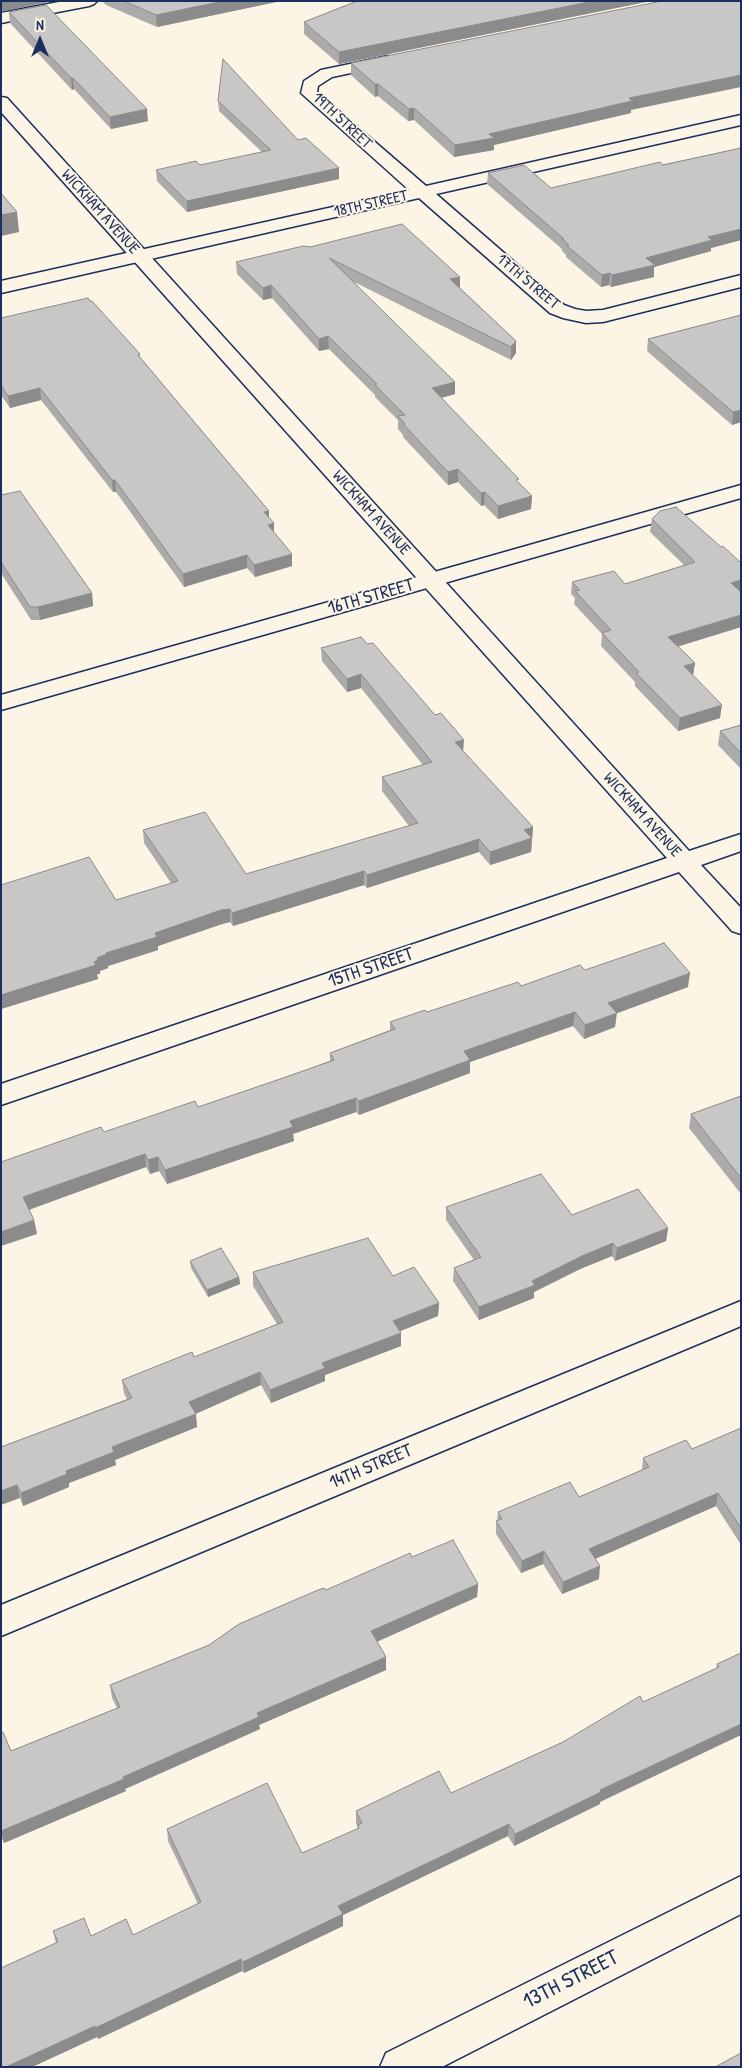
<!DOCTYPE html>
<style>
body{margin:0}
#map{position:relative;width:742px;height:2068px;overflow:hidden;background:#fcf5e5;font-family:"Patrick Hand",sans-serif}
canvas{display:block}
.frame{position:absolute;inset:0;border:2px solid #1b2f5e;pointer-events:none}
.north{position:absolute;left:15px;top:15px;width:50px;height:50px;-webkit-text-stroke:4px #fcf5e5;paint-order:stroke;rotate:0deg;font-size:14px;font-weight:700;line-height:20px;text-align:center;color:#1b2f5e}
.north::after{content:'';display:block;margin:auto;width:18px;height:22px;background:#1b2f5e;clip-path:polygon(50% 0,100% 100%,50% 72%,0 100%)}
</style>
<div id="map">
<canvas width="742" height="2068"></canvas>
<div class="frame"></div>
<div class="north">N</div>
</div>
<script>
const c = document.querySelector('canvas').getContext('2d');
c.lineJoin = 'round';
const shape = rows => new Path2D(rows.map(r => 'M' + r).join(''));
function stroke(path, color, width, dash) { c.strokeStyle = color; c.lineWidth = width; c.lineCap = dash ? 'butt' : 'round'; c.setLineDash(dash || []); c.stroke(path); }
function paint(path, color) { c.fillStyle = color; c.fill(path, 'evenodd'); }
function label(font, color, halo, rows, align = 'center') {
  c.font = font + ' "Patrick Hand",sans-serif'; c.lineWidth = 4; c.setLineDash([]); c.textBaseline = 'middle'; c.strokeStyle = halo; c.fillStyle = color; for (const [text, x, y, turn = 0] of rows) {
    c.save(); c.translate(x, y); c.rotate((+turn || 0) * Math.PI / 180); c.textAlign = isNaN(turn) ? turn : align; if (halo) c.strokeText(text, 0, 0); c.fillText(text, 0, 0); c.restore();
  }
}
const minor = shape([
 [64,1,97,1,94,4,89,6,1,23,1,13,64,1],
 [388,56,394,58,396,61,394,64,332,77,318,86,317,92,426,186,741,115,741,125,436,194,564,305,575,309,586,311,603,310,741,275,741,287,603,322,586,323,563,318,550,313,419,198,1,293,1,281,409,190,301,93,304,81,321,70,388,56],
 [431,573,439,575,689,851,741,834,741,851,701,865,741,908,741,934,732,931,679,872,1,1105,1,1084,667,858,423,585,420,580,423,575,431,573],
 [741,1301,741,1326,1,1636,1,1605,741,1301],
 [741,1876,741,1914,442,2067,380,2067,386,2053,741,1876]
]);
const tertiary = shape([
 [1,97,7,98,439,575,442,580,439,585,431,587,423,585,1,112,1,97]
]);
const secondary = shape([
 [741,485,741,498,1,710,1,695,741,485]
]);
stroke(minor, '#1b2f5e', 3);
stroke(tertiary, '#1b2f5e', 3);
stroke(secondary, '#1b2f5e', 3);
paint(minor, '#fcf5e5');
paint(tertiary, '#fcf5e5');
paint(secondary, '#fcf5e5');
paint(shape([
 [102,1,281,1,157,27,106,5],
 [357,1,651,1,339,64,304,34,304,22],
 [9,12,148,121,111,129,74,89,72,90,10,23],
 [351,63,631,110,631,113,494,145,494,150,454,157,414,120,408,121,378,96,375,97,351,75],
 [218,101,298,140,339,168,339,179,187,212,157,181,156,170,200,165,262,152,219,111],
 [741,148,741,240,711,248,711,251,654,267,654,277,611,287,609,285,601,287,566,257,566,255,562,251,562,249,487,184,488,173,551,188],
 [303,246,460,277,460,288,516,341,516,353,511,360,354,282,455,394,442,398,519,483,532,496,531,509,498,519,484,505,481,506,458,482,448,485,403,437,403,435,398,429,398,420,375,397,375,395,329,349,319,351,272,298,263,300,237,274,236,262],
 [741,315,741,422,732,425,647,351,648,339],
 [1,318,140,354,140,357,269,511,269,518,274,533,292,566,255,577,247,568,184,587,116,492,113,492,41,400,10,408,1,395],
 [1,495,92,593,93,606,40,620,31,620,1,573],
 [652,519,721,547,741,563,741,627,678,646,695,663,693,675,720,718,678,731,635,686,635,682,601,646,602,634,574,604,575,598,571,594,572,582,625,584,684,565,650,532],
 [361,637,463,752,533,827,531,852,490,865,479,852,367,888,364,885,233,926,230,922,222,924,158,946,158,950,108,966,108,968,100,971,100,974,97,974,98,979,1,1009,1,885,116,900,171,883,144,843,143,830,246,874,409,826,382,791,382,777,423,765,361,688,347,692,322,661,321,648],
 [741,725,741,769,718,745,720,731],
 [585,970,688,987,616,1013,615,1027,584,1039,573,1026,470,1062,470,1073,359,1115,356,1112,293,1134,294,1141,167,1184,159,1171,150,1174,146,1167,29,1210,34,1220,37,1234,1,1162,198,1107,286,1077,330,1061,330,1053,390,1030,390,1022,521,986],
 [741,1096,741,1194,689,1128,691,1114],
 [446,1207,572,1215,668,1228,666,1241,615,1261,612,1256,580,1269,534,1292,534,1298,479,1320,453,1281,454,1268,474,1260,446,1220],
 [190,1261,239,1277,240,1284,208,1297,191,1268],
 [253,1272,393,1276,439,1303,438,1316,400,1331,401,1333,401,1346,325,1375,325,1381,271,1403,261,1385,195,1413,197,1427,115,1460,116,1465,69,1483,69,1487,23,1506,1,1447,127,1399,124,1393,122,1380,194,1357,277,1324,253,1286],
 [741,1428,741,1545,716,1506,595,1559,599,1579,562,1594,543,1564,521,1573,496,1534,496,1521,497,1521,498,1512,579,1497,642,1470,643,1458,692,1449],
 [412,1557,478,1584,477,1597,377,1642,386,1657,386,1670,259,1725,260,1729,125,1789,126,1791,4,1843,1,1836,1,1732,11,1751,117,1708,112,1698,110,1685,209,1645,326,1590],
 [741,1653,600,1802,600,1804,514,1846,508,1836,343,1915,343,1926,244,1973,242,1971,98,2039,97,2037,32,2067,1,2067,56,1943,53,1931,91,1936,133,1935,198,1904,168,1841,167,1829,302,1853,358,1829,356,1823,356,1811,451,1793,563,1742,643,1702,716,1669,717,1664]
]), '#acabaa');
paint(shape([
 [1,1,53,1,1,12],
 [224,1,281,1,157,27,156,15],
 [594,1,651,1,339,64,339,52],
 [741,75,741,87,631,110,631,113,494,145,494,150,454,157,455,145,489,134,629,98],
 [71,78,73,78,74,89,72,90],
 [375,84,378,84,378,96,375,97],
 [414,108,414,120,408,121,409,109],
 [147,109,148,121,111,129,110,117],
 [339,168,339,179,187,212,187,201],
 [17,212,19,232,1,236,1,215],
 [741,229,741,240,711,248,711,251,654,267,654,277,611,287,612,275,646,258,708,237],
 [610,273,609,285,601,287,602,275],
 [460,277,460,289,450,279],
 [271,285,272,298,263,300,263,288],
 [328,336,329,349,319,351,319,339],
 [516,341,516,353,511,360,511,347],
 [455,382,455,394,432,400,432,388],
 [40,388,41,400,10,408,8,396],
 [741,410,741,422,732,425,733,412],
 [458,469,458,482,448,485,448,472],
 [112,480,115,480,116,492,113,492],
 [485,492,484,505,481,506,481,493],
 [532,496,531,509,498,519,498,506],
 [269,511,269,523,264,512],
 [274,523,274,535,268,525],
 [292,554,292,566,255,577,254,565],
 [247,555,247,568,184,587,183,574],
 [741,580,741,592,731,583],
 [92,593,93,606,40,620,38,607],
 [741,615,741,627,667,650,668,637],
 [695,663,693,675,684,666],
 [361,674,361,688,347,692,347,679],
 [722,705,720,718,678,731,680,718],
 [464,740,463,753,455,742],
 [533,827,531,852,490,865,490,852,524,830],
 [479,839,479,852,367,888,367,875],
 [364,871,364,885,233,926,232,913],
 [230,909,230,922,222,924,158,946,158,950,108,966,108,968,100,971,100,974,97,974,98,979,1,1009,1,995,94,962,97,958,106,953,155,933,221,910],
 [690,973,688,987,607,1017,608,1003],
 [575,1012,573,1026,470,1062,470,1073,359,1115,359,1101,464,1051],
 [617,1013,615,1027,584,1039,585,1025],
 [356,1098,356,1112,293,1134,294,1141,167,1184,165,1170,290,1121],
 [145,1154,146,1167,25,1211,23,1197],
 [158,1157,159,1171,150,1174,148,1160],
 [34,1220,37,1234,1,1246,1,1232],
 [668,1228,666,1241,615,1261,617,1248],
 [613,1243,612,1256,580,1269,534,1292,534,1298,479,1320,479,1307,582,1256],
 [239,1277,240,1284,208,1297,207,1290],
 [439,1303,438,1316,393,1334,393,1321],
 [401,1333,401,1346,325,1375,325,1381,271,1403,270,1390,322,1363],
 [260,1372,261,1385,191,1416,189,1402],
 [196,1414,197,1427,115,1460,116,1465,69,1483,69,1487,23,1506,21,1493,112,1447],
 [17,1485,20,1498,1,1505,1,1491],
 [718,1493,716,1506,588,1562,589,1549],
 [544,1551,543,1564,521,1573,522,1561],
 [600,1566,599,1579,562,1594,563,1582],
 [478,1584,477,1597,371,1644,371,1631],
 [386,1657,386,1670,259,1725,260,1729,125,1789,126,1791,4,1843,1,1831,123,1777,257,1713],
 [741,1724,741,1735,600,1802,600,1804,514,1846,515,1834,600,1790],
 [509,1824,508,1836,343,1915,343,1926,244,1973,243,1962,338,1906],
 [241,1959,242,1971,98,2039,95,2028],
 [95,2026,97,2037,32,2067,6,2067]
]), '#8c8b8b');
const building = shape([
 [124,1,224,1,156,15,124,1],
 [357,1,594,1,339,52,304,22,357,1],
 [662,1,741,1,741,75,629,98,632,101,489,134,494,138,455,145,414,108,409,109,378,84,375,84,351,63,662,1],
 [46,5,147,109,110,117,73,78,71,78,9,12,46,5],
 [223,59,298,140,306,138,339,168,187,201,156,170,196,161,200,165,271,150,218,101,223,59],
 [741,148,741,229,708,237,712,240,646,258,655,265,612,275,610,273,602,275,567,246,569,245,562,239,564,239,488,173,524,165,551,188,660,162,663,165,741,148],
 [1,193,17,212,1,215,1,193],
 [402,224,460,277,450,279,516,341,511,347,329,258,455,382,432,388,519,479,516,480,532,496,498,506,485,492,481,493,458,469,448,472,404,425,405,424,398,416,405,415,375,385,377,384,328,336,319,339,271,285,263,288,236,262,303,246,310,247,402,224],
 [88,298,90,301,92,301,140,354,138,355,269,511,264,512,274,523,268,525,292,554,254,565,247,555,183,574,115,480,112,480,40,388,8,396,1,385,1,318,88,298],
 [741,315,741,410,733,412,648,339,741,315],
 [20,491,92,593,38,607,30,607,1,562,1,495,20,491],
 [676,507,721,547,723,546,741,563,741,580,731,583,741,592,741,615,668,637,695,663,684,666,722,705,680,718,636,673,639,672,602,633,611,630,575,591,580,590,572,582,614,571,625,584,695,562,652,519,660,511,676,507],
 [361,637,367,644,373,643,435,715,441,713,464,740,455,742,533,827,524,830,532,838,490,852,479,839,367,875,364,871,232,913,230,909,221,910,155,933,157,937,106,953,107,954,97,958,98,960,94,962,96,965,1,995,1,885,89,857,116,900,178,881,143,830,205,812,246,874,418,823,382,777,432,762,361,674,347,679,321,648,361,637],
 [741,725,741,753,720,731,741,725],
 [664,943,690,973,608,1003,617,1013,585,1025,575,1012,464,1051,470,1060,359,1101,356,1098,290,1121,293,1127,165,1170,158,1157,148,1160,145,1154,23,1197,34,1220,1,1232,1,1162,101,1127,104,1132,195,1101,198,1107,286,1077,334,1060,330,1053,395,1029,390,1022,425,1010,427,1012,518,982,521,986,580,965,585,970,664,943],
 [741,1096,741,1178,691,1114,741,1096],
 [541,1174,572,1215,638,1189,668,1228,617,1248,613,1243,582,1256,532,1281,535,1285,479,1307,454,1268,481,1257,446,1207,541,1174],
 [368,1238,393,1276,414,1267,439,1303,393,1321,401,1333,322,1363,325,1368,270,1390,260,1372,189,1402,196,1414,112,1447,114,1452,66,1471,67,1474,21,1493,17,1485,1,1491,1,1447,132,1398,122,1380,192,1352,194,1357,283,1322,253,1272,368,1238],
 [221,1248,239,1277,207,1290,190,1261,221,1248],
 [741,1428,741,1528,718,1493,589,1549,600,1566,563,1582,544,1551,522,1561,496,1521,502,1519,498,1512,570,1482,579,1497,649,1467,643,1458,686,1440,692,1449,741,1428],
 [453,1540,478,1584,371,1631,386,1657,257,1713,259,1717,123,1777,124,1779,1,1831,1,1732,3,1732,11,1751,120,1707,110,1685,209,1645,239,1624,318,1590,324,1588,326,1590,410,1553,412,1557,453,1540],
 [741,1653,741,1724,600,1790,601,1792,515,1834,509,1824,338,1906,343,1914,243,1962,241,1959,95,2028,95,2026,6,2067,1,2067,1,1968,58,1942,53,1931,84,1918,91,1936,126,1919,133,1935,201,1902,167,1829,267,1783,302,1853,359,1828,358,1825,362,1823,356,1811,439,1771,451,1793,563,1742,640,1696,643,1702,719,1667,717,1664,741,1653],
 [741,2053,741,2067,715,2067,741,2053]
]);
paint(building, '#c8c7c6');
stroke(building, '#8c8b8b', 1);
label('16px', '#1b2f5e', '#fcf5e5', [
 ["19TH STREET",342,121,43],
 ["18TH STREET",371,204,-13],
 ["WICKHAM AVENUE",100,212,48],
 ["17TH STREET",528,282,40],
 ["WICKHAM AVENUE",371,513,48],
 ["WICKHAM AVENUE",642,815,48]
]);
label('19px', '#1b2f5e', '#fcf5e5', [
 ["16TH STREET",371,597,-16],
 ["15TH STREET",371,968,-19],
 ["14TH STREET",371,1467,-23]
]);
label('22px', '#1b2f5e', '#fcf5e5', [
 ["13TH STREET",571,1980,-27]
]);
</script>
